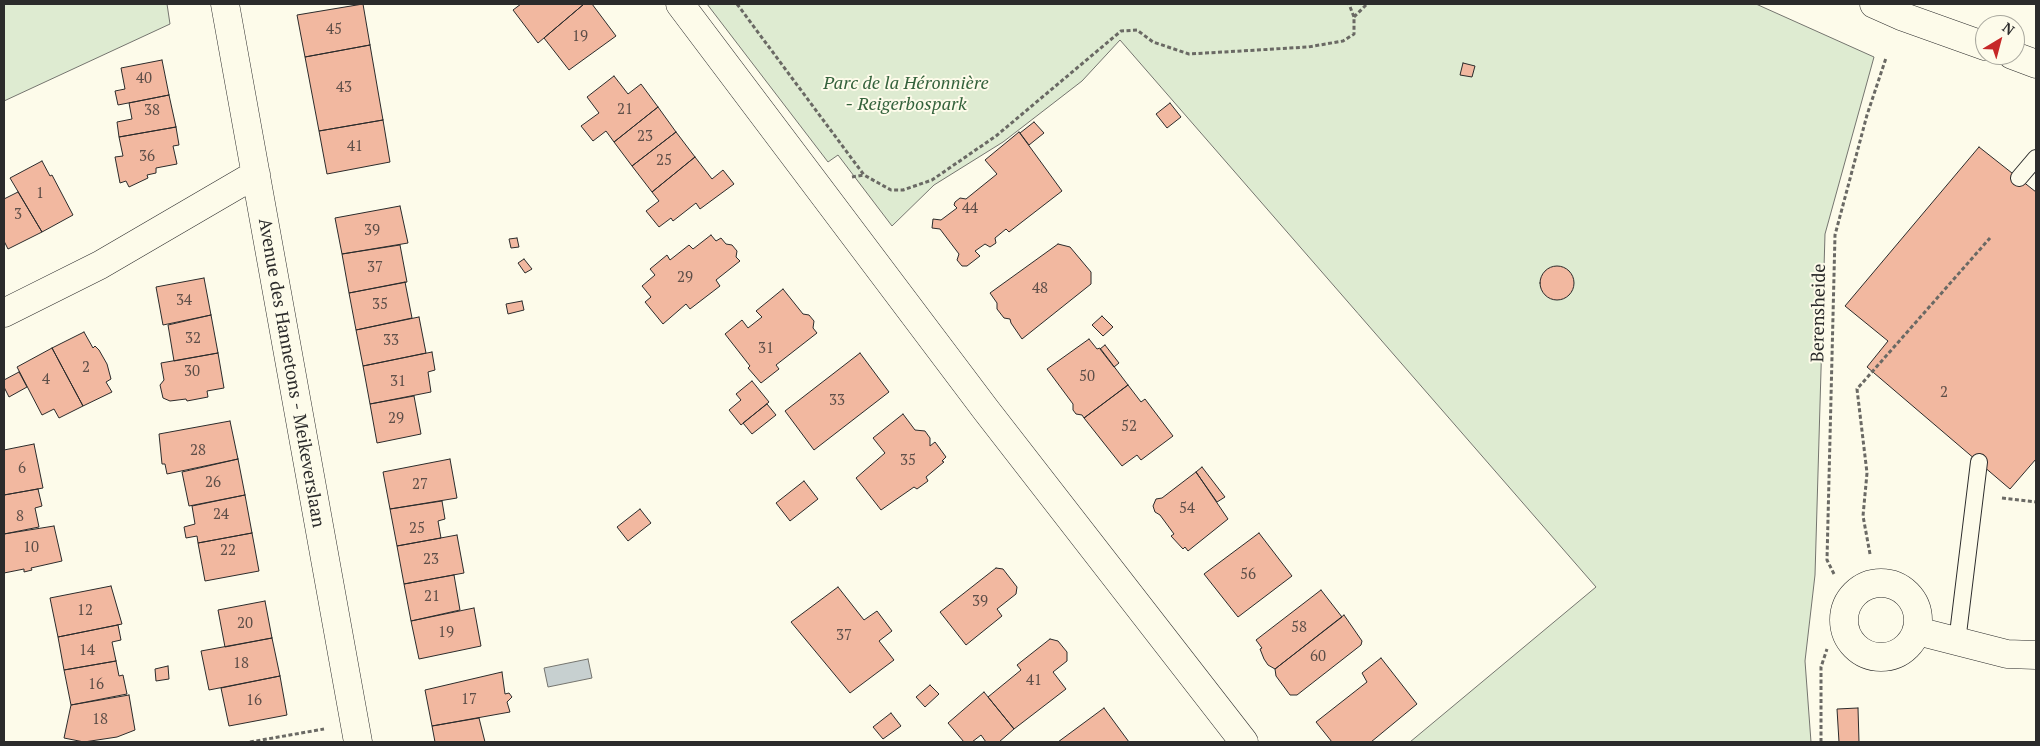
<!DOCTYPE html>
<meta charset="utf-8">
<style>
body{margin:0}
#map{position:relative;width:2040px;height:746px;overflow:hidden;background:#fdfbea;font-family:"PT Serif",serif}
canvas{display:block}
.frame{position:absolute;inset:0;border:5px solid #2b2b2b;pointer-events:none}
.north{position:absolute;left:1975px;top:15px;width:50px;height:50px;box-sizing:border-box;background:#fdfbea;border:1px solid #a9a89e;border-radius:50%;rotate:37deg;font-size:14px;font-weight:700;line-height:20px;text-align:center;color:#2b2b2b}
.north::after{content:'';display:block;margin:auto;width:18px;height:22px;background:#c62828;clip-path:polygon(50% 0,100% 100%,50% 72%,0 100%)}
</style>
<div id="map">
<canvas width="2040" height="746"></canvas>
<div class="frame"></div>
<div class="north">N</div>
</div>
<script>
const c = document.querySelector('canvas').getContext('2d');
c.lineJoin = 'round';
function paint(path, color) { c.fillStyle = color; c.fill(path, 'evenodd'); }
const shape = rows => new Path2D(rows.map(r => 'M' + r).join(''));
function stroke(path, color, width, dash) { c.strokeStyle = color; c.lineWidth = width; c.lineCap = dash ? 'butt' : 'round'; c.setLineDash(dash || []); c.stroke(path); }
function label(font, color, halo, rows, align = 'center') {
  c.font = font + ' "PT Serif",serif'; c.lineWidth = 4; c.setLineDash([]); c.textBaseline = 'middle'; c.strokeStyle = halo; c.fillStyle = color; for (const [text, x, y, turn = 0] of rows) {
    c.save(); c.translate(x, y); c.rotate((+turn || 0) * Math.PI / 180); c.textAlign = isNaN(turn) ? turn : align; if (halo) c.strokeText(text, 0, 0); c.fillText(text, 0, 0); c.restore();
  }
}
const green = shape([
 [4,4,167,4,170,24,4,101,4,4],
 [707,4,1756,4,1874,57,1825,234,1815,575,1805,661,1811,742,1410,742,1596,587,1120,40,1082,81,1003,142,934,185,892,226,838,155,828,162,707,4]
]);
paint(green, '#deebd1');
stroke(green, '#74746e', 1);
const water = shape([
 [588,659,592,678,548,687,544,668,588,659]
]);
paint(water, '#c7d0d0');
stroke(water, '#74746e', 1);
const building = shape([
 [363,4,370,45,305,57,297,15,363,4],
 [521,4,584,4,538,43,513,10,521,4],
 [584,4,592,4,616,36,569,70,544,38,584,4],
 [370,45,383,120,319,131,305,57,370,45],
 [162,60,169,95,118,105,115,91,125,89,121,68,162,60],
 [1463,63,1475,66,1472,77,1460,75,1463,63],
 [614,76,628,94,641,84,658,107,614,142,606,131,593,141,581,126,599,113,587,97,614,76],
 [169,95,176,127,119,137,117,122,132,119,129,103,169,95],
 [1170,103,1181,117,1167,128,1156,114,1170,103],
 [658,107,676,132,632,166,614,142,658,107],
 [383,120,390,162,327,174,319,131,383,120],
 [1034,122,1044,133,1029,145,1020,133,1034,122],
 [176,127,179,145,173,146,177,164,156,168,156,173,147,175,148,178,129,187,126,181,120,183,115,157,123,156,119,137,176,127],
 [676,132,695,157,652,192,632,166,676,132],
 [1019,132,1062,191,1009,232,1006,229,995,238,996,243,990,247,985,244,975,251,980,256,967,266,962,266,957,260,959,254,940,229,932,228,933,219,941,220,957,208,954,205,955,202,960,198,966,199,997,174,985,160,1019,132],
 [1979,147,2036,192,2036,459,2010,489,1867,367,1888,341,1845,306,1979,147],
 [695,157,712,179,723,170,734,184,700,209,696,203,673,221,671,218,659,227,646,211,659,201,652,192,695,157],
 [42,161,50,176,52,175,73,215,42,232,10,178,42,161],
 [18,192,42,232,8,249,4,241,4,199,18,192],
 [400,206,408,243,342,254,335,218,400,206],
 [711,235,716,241,721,238,726,244,732,245,737,251,736,257,740,261,716,280,720,286,690,309,686,304,663,324,645,302,651,297,642,286,655,275,650,269,667,255,670,260,689,245,693,249,711,235],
 [517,238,519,247,511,248,509,239,517,238],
 [1058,244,1070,247,1091,272,1091,284,1022,339,1011,323,1010,319,1004,318,997,309,997,303,990,293,1058,244],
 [400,245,407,282,349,293,342,254,400,245],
 [524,259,532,269,525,273,518,263,524,259],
 '1540 283a17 17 0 1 1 34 0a17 17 0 1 1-34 0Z',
 [204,278,211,315,163,325,156,287,204,278],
 [405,282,412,318,356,330,349,293,405,282],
 [783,289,803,314,809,315,814,321,813,328,817,333,776,365,779,369,761,383,748,368,750,366,725,334,742,320,748,328,762,317,756,311,783,289],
 [522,301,524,310,508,314,506,304,522,301],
 [211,315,218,353,174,361,168,325,211,315],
 [1102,316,1113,327,1103,336,1092,325,1102,316],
 [419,317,426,353,363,366,356,330,419,317],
 [84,332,93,348,95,346,99,350,107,364,111,379,106,382,112,392,83,406,52,348,84,332],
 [1089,339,1097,349,1100,348,1128,385,1084,418,1082,415,1076,414,1073,410,1073,404,1047,369,1089,339],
 [1105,345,1119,363,1114,367,1100,349,1105,345],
 [52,348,83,406,59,418,54,409,42,415,17,367,52,348],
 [432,352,435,370,428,372,431,392,370,404,363,366,432,352],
 [218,353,224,388,207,391,208,397,187,401,186,399,170,401,163,398,160,385,164,380,161,363,218,353],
 [860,353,889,392,814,450,785,411,860,353],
 [19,372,27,387,9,397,4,387,4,380,19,372],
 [752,381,769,402,741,425,729,410,741,400,736,394,752,381],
 [1128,385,1141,402,1145,399,1173,436,1141,460,1137,455,1122,466,1084,418,1128,385],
 [414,396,421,434,377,443,370,404,414,396],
 [767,404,776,415,752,434,743,423,767,404],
 [903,414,915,430,925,431,930,438,930,446,935,442,946,457,942,461,944,462,926,477,928,481,917,489,914,487,881,510,856,478,885,453,873,438,903,414],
 [230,421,238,459,167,474,165,464,162,464,159,434,230,421],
 [34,444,43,488,4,495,4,450,34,444],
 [238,459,245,495,189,506,182,472,238,459],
 [450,459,457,498,390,509,383,472,450,459],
 [1202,467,1225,497,1217,502,1196,472,1202,467],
 [1196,472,1228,519,1188,551,1185,547,1183,549,1171,536,1174,534,1160,515,1155,512,1153,506,1156,499,1162,498,1196,472],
 [804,481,818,499,790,521,776,503,804,481],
 [38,489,42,506,35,508,39,527,4,534,4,495,38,489],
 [245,495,252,533,198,543,197,536,186,538,184,527,195,524,192,506,245,495],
 [442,501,445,519,438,521,441,538,397,546,390,509,442,501],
 [640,509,651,523,628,541,617,527,640,509],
 [54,526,62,561,31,568,32,570,24,572,24,569,4,573,4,534,54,526],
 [252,533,259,571,205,581,198,543,252,533],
 [1259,533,1292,576,1238,617,1204,574,1259,533],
 [457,535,464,573,404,584,397,546,457,535],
 [996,568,1003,569,1017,587,1016,594,997,609,1002,616,966,645,940,612,996,568],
 [454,575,460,610,411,621,404,584,454,575],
 [111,586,122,624,58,637,50,598,111,586],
 [838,587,864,620,877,611,892,631,879,641,894,660,850,693,791,622,838,587],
 [1321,590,1342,617,1275,669,1268,665,1264,659,1260,649,1262,648,1256,640,1321,590],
 [265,601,272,638,225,647,218,610,265,601],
 [474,608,481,646,419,659,411,621,474,608],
 [1344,615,1362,641,1361,645,1297,695,1290,695,1276,676,1275,669,1344,615],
 [118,625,121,640,112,642,116,661,64,670,58,637,118,625],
 [272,638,280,676,209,690,201,651,272,638],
 [1050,639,1058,641,1067,652,1067,661,1053,672,1066,689,1014,729,988,697,1021,670,1017,665,1050,639],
 [1381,658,1417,704,1371,742,1332,742,1316,722,1367,682,1362,673,1381,658],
 [116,661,119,676,123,675,127,694,71,705,64,670,116,661],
 [168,666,169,679,156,681,155,669,168,666],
 [502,672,505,694,509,693,512,697,507,702,510,712,432,726,425,690,502,672],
 [280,676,287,715,229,726,221,688,280,676],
 [930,685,939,694,925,707,916,697,930,685],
 [984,692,1014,729,999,742,986,742,981,735,972,742,964,742,948,723,984,692],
 [129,695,135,730,117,737,84,742,64,738,71,705,129,695],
 [1104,708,1129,742,1058,742,1104,708],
 [1858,708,1859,742,1839,742,1837,709,1858,708],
 [891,713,901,726,883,739,873,727,891,713],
 [479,718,485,742,435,742,432,726,479,718]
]);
paint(building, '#f2b8a0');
stroke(building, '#2b2b2b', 1);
const service = shape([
 [2019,178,2036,158],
 [1957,642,1979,462]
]);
const minor = shape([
 [225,4,358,742],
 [680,4,986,410,1244,742],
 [1874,4,1901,16,1985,46],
 [2012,55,2036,64],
 [4,313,100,265,256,174],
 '1844 620a37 37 0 1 1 74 0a37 37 0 1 1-74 0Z',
 [1917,631,2007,654,2036,655]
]);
stroke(service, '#2b2b2b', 18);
stroke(minor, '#2b2b2b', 29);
stroke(shape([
 [737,4,864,175,891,190,903,190,932,180,996,136,1121,31,1137,30,1153,42,1189,54,1308,47,1343,41,1354,34,1354,17,1349,4],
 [1354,17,1367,4],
 [852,177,864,175],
 [2002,498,2036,502],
 [1870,554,1863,516,1867,473,1857,389,1990,238],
 [1834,574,1827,560,1835,235,1867,115,1886,58],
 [250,742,324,729],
 [1821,742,1821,667,1827,649]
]), '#6a6964', 3, [4, 2.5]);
stroke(service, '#fdfbea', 16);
stroke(minor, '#fdfbea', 28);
label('15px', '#5d4e48', null, [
 ["45",334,30],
 ["19",580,37],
 ["40",144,79],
 ["43",344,88],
 ["21",625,110],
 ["38",152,111],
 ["23",645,137],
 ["41",355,147],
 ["36",147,157],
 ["25",664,161],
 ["1",40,194],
 ["44",970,209],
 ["3",18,215],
 ["39",372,231],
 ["37",375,268],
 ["29",685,278],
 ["48",1040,289],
 ["34",184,301],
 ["35",380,305],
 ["32",193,339],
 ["33",391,341],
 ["31",766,349],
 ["2",86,368],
 ["30",192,372],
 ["50",1087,377],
 ["4",46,380],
 ["31",398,382],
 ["2",1944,393],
 ["33",837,401],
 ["29",396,419],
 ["52",1129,427],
 ["28",198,451],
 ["35",908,461],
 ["6",22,469],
 ["26",213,483],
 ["27",420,485],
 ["54",1187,509],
 ["24",221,515],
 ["8",20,517],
 ["25",417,529],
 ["10",31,548],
 ["22",228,551],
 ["23",431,560],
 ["56",1248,575],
 ["21",432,597],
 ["39",980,602],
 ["12",85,611],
 ["20",245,624],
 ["58",1299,628],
 ["19",446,633],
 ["37",844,636],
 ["14",87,651],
 ["60",1318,657],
 ["18",241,664],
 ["41",1034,681],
 ["16",96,685],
 ["17",469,700],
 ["16",254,701],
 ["18",100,720]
]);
label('italic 18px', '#34623c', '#fdfbea', [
 ["Parc de la Héronnière",906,84],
 ["- Reigerbospark",906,105]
]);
label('18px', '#2b2b2b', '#fdfbea', [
 ["Berensheide",1819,313,-89],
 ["Avenue des Hannetons - Meikeverslaan",291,373,80]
]);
</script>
